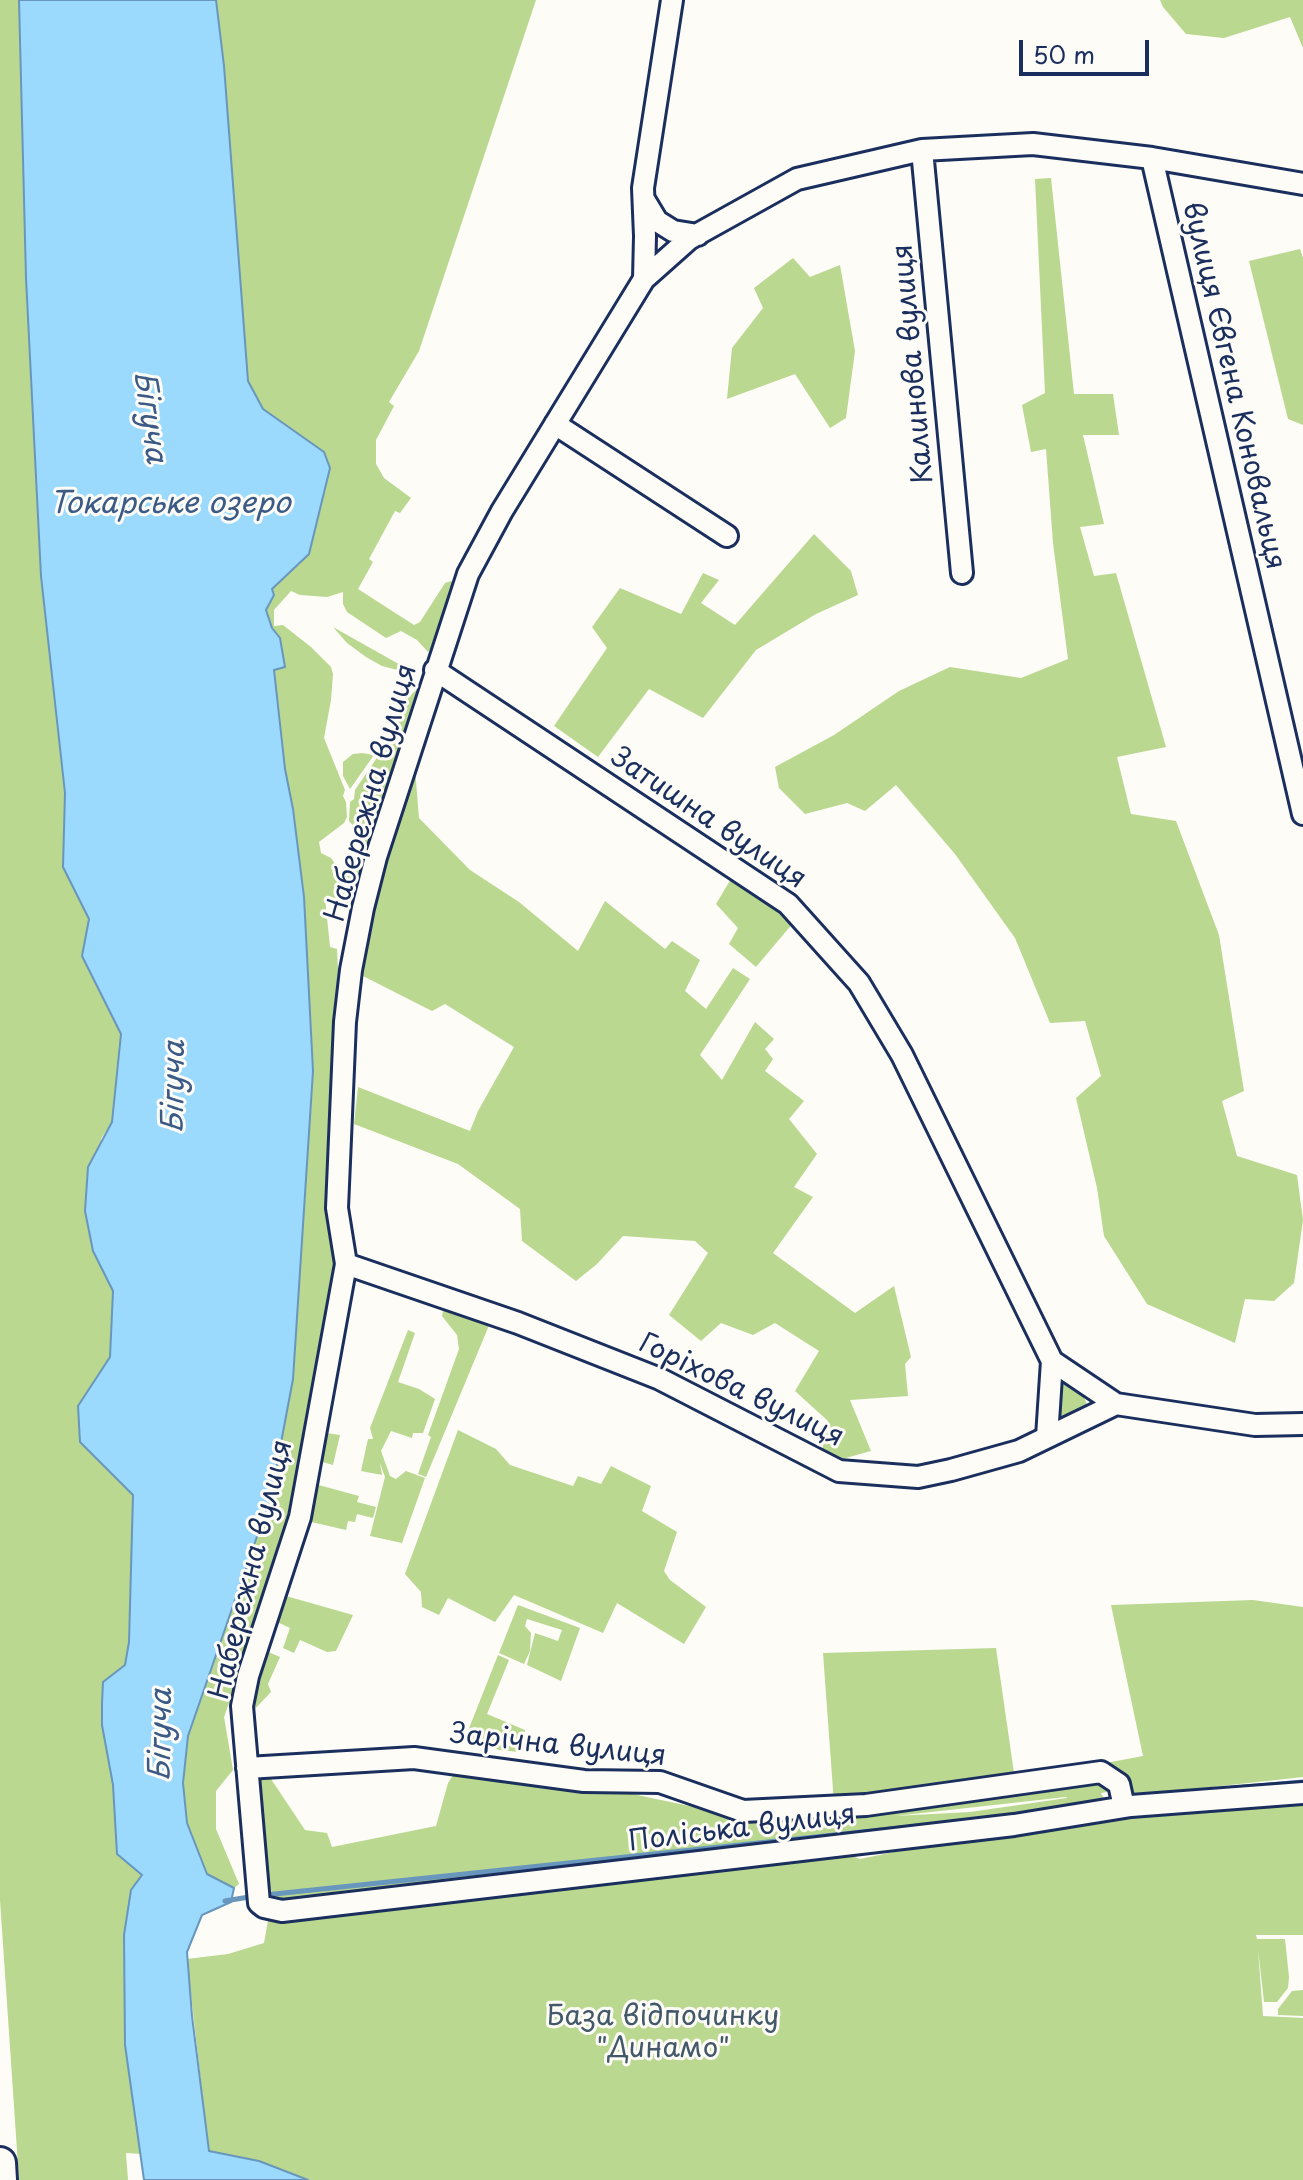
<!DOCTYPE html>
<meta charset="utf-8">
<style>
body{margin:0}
#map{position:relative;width:1303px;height:2180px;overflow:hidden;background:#fdfcf7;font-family:"Playpen Sans",sans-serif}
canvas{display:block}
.scale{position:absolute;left:1019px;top:40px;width:130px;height:36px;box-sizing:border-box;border:4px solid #1b2f5e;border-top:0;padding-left:10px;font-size:24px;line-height:28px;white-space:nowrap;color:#1b2f5e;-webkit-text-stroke:6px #fdfcf7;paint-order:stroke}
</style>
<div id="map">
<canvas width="1303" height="2180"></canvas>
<div class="scale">50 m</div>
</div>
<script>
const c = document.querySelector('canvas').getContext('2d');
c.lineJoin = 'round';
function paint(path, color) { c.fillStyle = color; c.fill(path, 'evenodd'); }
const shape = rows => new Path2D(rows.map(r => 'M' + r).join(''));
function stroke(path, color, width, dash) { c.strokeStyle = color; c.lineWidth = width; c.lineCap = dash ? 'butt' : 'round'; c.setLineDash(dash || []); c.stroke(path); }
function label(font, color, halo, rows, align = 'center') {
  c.font = font + ' "Playpen Sans",sans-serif'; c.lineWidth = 6; c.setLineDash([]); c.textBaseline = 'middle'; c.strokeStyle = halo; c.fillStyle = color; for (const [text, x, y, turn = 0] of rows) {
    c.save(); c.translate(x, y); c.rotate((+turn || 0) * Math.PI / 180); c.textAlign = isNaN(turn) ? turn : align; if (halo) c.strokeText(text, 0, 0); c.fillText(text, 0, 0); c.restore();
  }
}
paint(shape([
 [0,0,19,0,26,278,41,576,65,793,63,867,89,919,82,957,121,1034,112,1122,101,1139,93,1251,113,1291,110,1357,78,1407,123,1483,133,1495,129,1642,125,1666,103,1682,102,1703,102,1725,113,1785,142,1875,136,2118,142,2154,126,2153,128,2180,19,2180,0,1900],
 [216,0,536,0,419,351,389,402,394,406,376,440,376,464,384,478,411,498,400,513,395,511,369,559,373,562,358,589,414,625,420,622,445,583,451,581,455,585,453,597,436,641,428,652,417,640,401,631,386,638,347,612,343,604,343,592,327,597,300,595,291,591,274,610,274,626,283,625,311,647,331,667,333,674,331,700,324,738,345,790,343,796,346,802,347,817,344,823,319,842,321,853,331,858,342,874,338,899,325,898,330,947,337,949,338,970,332,1104,331,1242,338,1268,325,1318,326,1350,296,1503,266,1599,224,1717,233,1770,216,1791,216,1829,239,1884,234,1888,207,1874,187,1823,183,1783,188,1736,271,1496,293,1379,313,1071,304,897,293,809,285,769,274,669,284,666,280,638,272,628,266,610,274,595,272,589,309,554,330,468,324,452,263,409,248,381,224,66],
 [1160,0,1303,0,1303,48,1290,17,1224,38,1186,34,1163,7],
 [1051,178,1074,394,1113,394,1119,435,1083,435,1104,524,1080,527,1094,576,1116,573,1166,747,1117,757,1131,814,1176,821,1219,935,1244,1091,1222,1101,1237,1156,1297,1175,1303,1220,1294,1283,1274,1301,1245,1299,1235,1343,1147,1304,1104,1236,1097,1188,1076,1098,1101,1076,1085,1021,1050,1023,1015,938,955,854,896,785,865,811,847,803,805,814,779,788,775,767,834,735,899,691,950,667,1021,678,1068,659,1053,543,1046,449,1031,452,1022,405,1045,393,1035,179],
 [1300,249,1303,258,1303,425,1288,419,1249,261],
 [793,258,810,277,840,265,855,351,846,418,830,428,795,374,727,399,732,348,763,308,754,288],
 [814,534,851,571,858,595,816,614,756,650,703,718,649,689,598,757,554,726,607,648,592,627,620,588,681,614,703,573,719,580,701,603,735,625],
 [333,627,404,667,405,672,382,666,366,657,347,643],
 [417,689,355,899,341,899,345,872,362,857,365,847,365,839,349,821,350,802,354,799,355,790,385,746,402,704],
 [362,753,374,755,350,789,343,776,343,762,353,754],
 [411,759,419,759,415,769,419,818,470,870,519,902,578,951,605,901,665,949,672,941,700,960,685,991,706,1009,733,968,750,979,700,1055,722,1080,755,1022,774,1039,765,1049,773,1059,765,1071,804,1101,789,1119,817,1154,794,1187,813,1197,773,1253,855,1313,894,1286,911,1357,905,1364,908,1396,850,1400,871,1451,842,1459,822,1451,828,1421,795,1391,819,1351,775,1323,753,1335,721,1323,701,1341,669,1315,708,1253,695,1241,623,1236,597,1264,576,1281,522,1241,520,1209,458,1164,354,1124,358,1087,470,1131,478,1111,514,1047,445,1004,432,1011,361,975,390,832],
 [731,879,793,923,756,967,729,944,738,928,716,904],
 [449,1309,490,1323,426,1477,418,1474,431,1437,428,1435,459,1349,457,1335,442,1316,443,1311],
 [408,1330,415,1333,398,1382,419,1389,435,1399,423,1433,413,1433,412,1438,391,1431,381,1451,390,1476,396,1479,406,1471,425,1478,402,1543,370,1536,385,1477,380,1463,382,1475,361,1471,368,1439,373,1439,370,1428],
 [1066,1384,1083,1395,1088,1407,1081,1417,1056,1421,1059,1385],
 [458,1430,496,1449,510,1465,573,1486,578,1476,601,1484,611,1466,651,1486,642,1511,677,1532,664,1571,670,1580,706,1607,684,1644,617,1603,603,1633,514,1595,495,1622,448,1598,439,1615,422,1607,421,1592,405,1574],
 [326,1433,340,1435,333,1465,319,1461],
 [315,1484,359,1496,357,1502,376,1507,373,1518,357,1514,355,1522,348,1521,346,1530,307,1521],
 [286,1596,353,1615,336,1651,327,1652,300,1640,294,1653,283,1648,290,1628,277,1622],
 [1253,1600,1303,1607,1303,1777,1129,1796,1126,1789,1101,1793,1104,1799,1100,1807,876,1834,853,1833,275,1900,249,1838,252,1782,267,1773,305,1830,327,1833,332,1847,436,1826,448,1783,455,1772,550,1781,628,1793,708,1810,835,1817,823,1653,996,1648,1015,1780,1143,1756,1111,1605],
 [1067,1798,970,1812,895,1816,1066,1797],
 [518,1605,580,1628,561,1681,527,1665,535,1633,558,1641,562,1630,527,1619,525,1626,531,1633,530,1651,524,1664,499,1653],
 [266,1651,280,1657,268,1684,271,1692,252,1712,250,1694],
 [498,1655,509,1660,487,1714,525,1730,519,1752,499,1750,466,1736],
 [1303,1789,1303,1935,1256,1935,1257,1939,1285,1939,1289,1977,1288,1988,1277,2002,1264,2002,1258,1949,1263,2016,1303,2018,1303,2180,212,2180,187,1959,228,1954,264,1943,269,1915,847,1854,860,1859,967,1837,991,1839,1086,1821],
 [1303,1990,1303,2016,1278,2015,1278,2009,1292,1991]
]), '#bad890');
const water = shape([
 [19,0,216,0,224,66,248,381,263,409,324,452,330,468,309,554,272,589,274,595,266,610,272,628,280,638,285,667,274,670,285,769,293,809,304,897,313,1071,293,1379,271,1496,188,1736,183,1783,187,1823,207,1874,234,1888,231,1902,202,1915,187,1952,192,2016,209,2151,259,2161,308,2180,144,2180,125,2045,124,1935,131,1890,142,1875,117,1854,113,1785,102,1725,102,1703,103,1682,125,1665,129,1642,133,1495,80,1442,78,1406,110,1357,113,1291,93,1251,85,1211,88,1167,112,1122,121,1034,82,956,89,919,63,867,65,793,41,576,26,278,19,0]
]);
paint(water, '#9bdafc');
stroke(water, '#6896bd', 2);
stroke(shape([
 [1224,1789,1303,1782],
 [265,1895,967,1821],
 [225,1901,255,1896]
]), '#6896bd', 5);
const street = shape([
 [672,0,643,188,645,236,644,279,502,511,468,574,376,857,363,908,351,970,345,1022,337,1208,346,1264,300,1517,248,1676,242,1706,259,1903,264,1907,282,1911,1014,1825,1131,1806,1303,1793],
 [922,150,962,573],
 [1152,158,1303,814],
 [645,201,657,221,673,231,698,235],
 [644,279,689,239,797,179,922,150,1033,144,1152,158,1303,184],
 [555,424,727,536],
 [435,670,788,904,859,983,902,1055,1052,1361,1116,1404],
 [346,1264,518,1323,660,1379,839,1471,918,1477,951,1470,1019,1451,1116,1404,1255,1425,1303,1424],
 [1047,1437,1052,1361],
 [247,1768,414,1758,584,1781,660,1782,743,1811,866,1805,1101,1772,1119,1784,1124,1807]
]);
const secondary = shape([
 [0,2163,1,2180]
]);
stroke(street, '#1b2f5e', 26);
stroke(secondary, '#1b2f5e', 36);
stroke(street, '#fdfcf7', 20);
stroke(secondary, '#fdfcf7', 30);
label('28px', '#1b2f5e', '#fdfcf7', [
 ["Калинова вулиця",914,364,-95],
 ["вулиця Євгена Коновальця",1233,386,77],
 ["Набережна вулиця",372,793,-74],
 ["Затишна вулиця",708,819,34],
 ["Горіхова вулиця",741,1391,26],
 ["Набережна вулиця",252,1570,-76],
 ["Зарічна вулиця",558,1746,6],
 ["Поліська вулиця",742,1829,-7]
]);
label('28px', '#43596a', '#fdfcf7', [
 ["База відпочинку",663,2017],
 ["\"Динамо\"",663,2049]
]);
label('italic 30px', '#3b5a86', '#fdfcf7', [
 ["Бігуча",149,417,82],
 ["Токарське озеро",170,505],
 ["Бігуча",175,1087,-89],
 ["Бігуча",162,1735,-89]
]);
</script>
